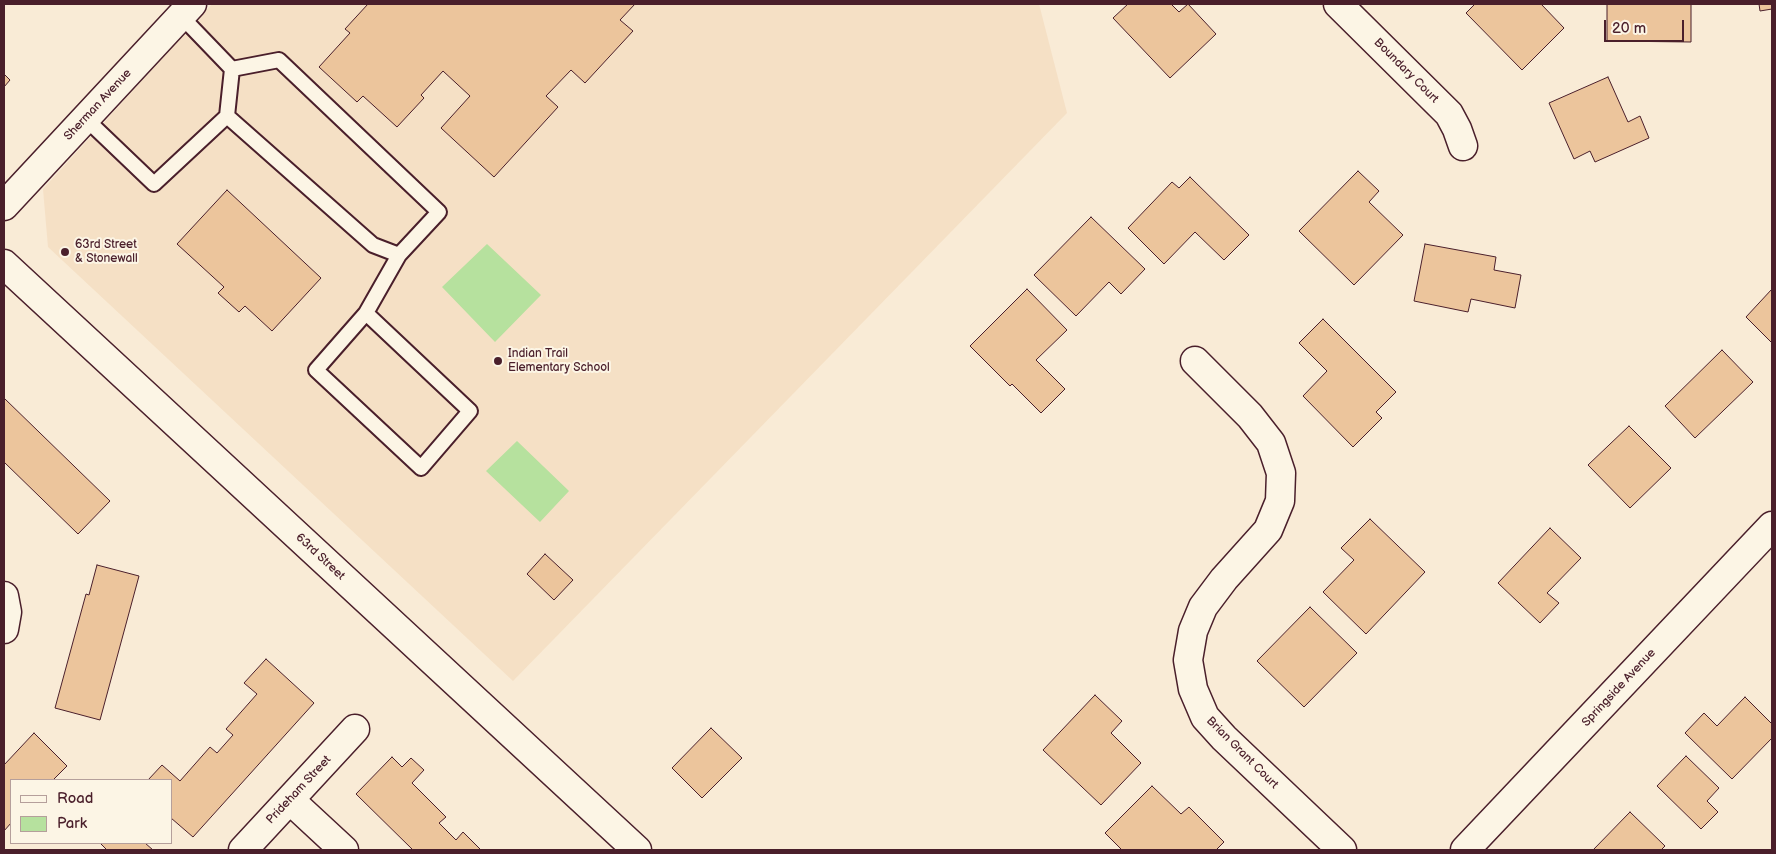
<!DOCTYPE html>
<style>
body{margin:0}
#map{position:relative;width:1776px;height:854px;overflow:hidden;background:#f9ebd6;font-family:"Balsamiq Sans",sans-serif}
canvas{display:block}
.frame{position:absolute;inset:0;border:5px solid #4a1f2b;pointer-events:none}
.legend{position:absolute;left:10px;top:779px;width:162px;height:65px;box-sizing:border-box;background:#fcf5e5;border:1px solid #b59f9b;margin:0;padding:6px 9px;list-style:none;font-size:15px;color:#4a1f2b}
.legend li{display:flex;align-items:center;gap:10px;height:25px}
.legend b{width:25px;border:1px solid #b59f9b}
.scale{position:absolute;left:1604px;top:20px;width:80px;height:22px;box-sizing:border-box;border:2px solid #4a1f2b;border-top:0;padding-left:6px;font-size:15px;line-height:18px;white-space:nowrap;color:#4a1f2b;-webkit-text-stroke:4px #fcf5e5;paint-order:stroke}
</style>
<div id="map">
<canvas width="1776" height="854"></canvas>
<div class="frame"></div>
<ul class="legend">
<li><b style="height:6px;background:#fcf5e5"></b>Road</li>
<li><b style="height:14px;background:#b6e19e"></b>Park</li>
</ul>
<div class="scale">20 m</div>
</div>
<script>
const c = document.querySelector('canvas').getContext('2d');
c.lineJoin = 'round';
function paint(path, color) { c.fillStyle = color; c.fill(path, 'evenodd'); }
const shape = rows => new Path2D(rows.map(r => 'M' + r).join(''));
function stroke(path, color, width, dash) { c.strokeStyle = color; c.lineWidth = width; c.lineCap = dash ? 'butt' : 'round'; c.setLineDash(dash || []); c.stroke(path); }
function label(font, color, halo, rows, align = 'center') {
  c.font = font + ' "Balsamiq Sans",sans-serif'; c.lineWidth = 4; c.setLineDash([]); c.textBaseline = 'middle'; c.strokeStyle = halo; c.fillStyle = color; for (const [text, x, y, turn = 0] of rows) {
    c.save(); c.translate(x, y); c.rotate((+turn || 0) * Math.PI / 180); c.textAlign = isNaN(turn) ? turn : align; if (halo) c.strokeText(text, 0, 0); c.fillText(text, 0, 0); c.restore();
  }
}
paint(shape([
 [212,4,1039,4,1067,113,513,681,48,247,43,189]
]), '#f5e0c5');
paint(shape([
 [487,244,541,295,495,342,442,287],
 [517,441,569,491,540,522,486,471]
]), '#b6e19e');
const building = shape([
 [368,4,635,4,620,20,633,31,585,83,571,70,546,96,558,107,494,177,441,128,470,96,443,71,421,95,424,98,397,127,363,96,357,102,319,67,350,33,345,29,368,4],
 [1128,4,1171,4,1179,12,1188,4,1216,34,1170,78,1113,18,1128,4],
 [1475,4,1541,4,1564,28,1522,70,1466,13,1475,4],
 [1607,4,1691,4,1691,42,1607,41,1607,4],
 [1759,4,1772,4,1772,9,1760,11,1759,4],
 [4,74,10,80,4,87,4,74],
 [1608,77,1628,122,1640,116,1649,138,1595,162,1590,151,1574,159,1549,103,1608,77],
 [1358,171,1379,191,1369,202,1403,235,1354,285,1299,231,1358,171],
 [1190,177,1249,235,1224,260,1195,232,1164,264,1128,228,1172,182,1179,188,1190,177],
 [227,190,321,278,272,331,245,306,239,312,218,293,224,287,177,244,227,190],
 [1091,217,1145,269,1121,294,1109,282,1076,316,1034,275,1091,217],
 [1425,244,1496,257,1494,270,1521,275,1515,308,1471,299,1468,312,1414,301,1425,244],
 [1027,289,1067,330,1036,360,1065,389,1041,413,1012,384,1010,386,970,346,1027,289],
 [1772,289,1772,343,1746,317,1772,289],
 [1323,319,1396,392,1376,412,1382,418,1353,447,1303,396,1327,371,1299,343,1323,319],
 [1722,350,1753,382,1695,438,1665,406,1722,350],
 [4,398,110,501,78,534,4,462,4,398],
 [1629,426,1671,468,1630,508,1588,465,1629,426],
 [1370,519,1425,572,1366,634,1323,592,1354,560,1341,548,1370,519],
 [1550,528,1581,558,1547,593,1559,603,1540,623,1498,583,1550,528],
 [545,554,573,580,554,600,527,574,545,554],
 [97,565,139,576,100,720,55,708,86,594,89,595,97,565],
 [1310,607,1357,653,1304,707,1257,661,1310,607],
 [266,659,314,703,193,837,171,818,171,780,148,780,162,765,180,781,210,747,217,753,233,735,226,729,257,694,244,683,266,659],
 [1095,695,1122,721,1111,733,1141,763,1101,805,1043,750,1095,695],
 [1745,697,1772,724,1772,738,1732,779,1685,733,1704,713,1717,726,1745,697],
 [711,728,742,758,702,798,672,768,711,728],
 [34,733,67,766,53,780,11,780,11,823,4,831,4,765,34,733],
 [1686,756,1719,788,1707,801,1718,812,1701,829,1657,786,1686,756],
 [392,757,402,767,411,758,424,770,412,783,446,817,439,823,456,840,463,832,481,850,413,850,356,794,392,757],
 [1152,786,1181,814,1189,807,1224,842,1216,850,1122,850,1105,833,1152,786],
 [1630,812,1665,846,1661,850,1593,850,1630,812],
 [100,843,145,843,153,850,107,850,100,843]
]);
paint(building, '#ecc59c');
stroke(building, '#4a1f2b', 1);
const service = shape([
 [227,116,373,245,399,255,439,212,279,60,232,69],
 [86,119,154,184,227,116,232,69,181,16],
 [366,313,470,411,421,468,316,370,366,313,399,255]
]);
const minor = shape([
 [1338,4,1449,114,1457,129,1463,146],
 [4,206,192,4],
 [1195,361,1250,416,1271,443,1281,473,1280,501,1268,530,1224,579,1203,607,1193,631,1188,660,1193,689,1205,717,1224,738,1342,850],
 [4,596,7,612,4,629],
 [290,800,344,850],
 [243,850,355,729],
 [1465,850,1772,526]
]);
const secondary = shape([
 [4,264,637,850]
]);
stroke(service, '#4a1f2b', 18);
stroke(minor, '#4a1f2b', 31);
stroke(secondary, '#4a1f2b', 31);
stroke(service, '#fcf5e5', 14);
stroke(minor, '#fcf5e5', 28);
stroke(secondary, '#fcf5e5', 28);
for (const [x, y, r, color] of [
 [65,252,5,"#4a1f2b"],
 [498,361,5,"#4a1f2b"]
]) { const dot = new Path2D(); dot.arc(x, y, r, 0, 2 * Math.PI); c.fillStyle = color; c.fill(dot); stroke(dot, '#fcf5e5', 2); }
label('12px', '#4a1f2b', '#fcf5e5', [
 ["Boundary Court",1406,71,45],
 ["Sherman Avenue",98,105,-47],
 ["63rd Street",320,557,43],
 ["Springside Avenue",1619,688,-47],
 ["Brian Grant Court",1242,753,45],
 ["Prideham Street",299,790,-47]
]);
label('12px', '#4a1f2b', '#fcf5e5', [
 ["63rd Street",75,245],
 ["& Stonewall",75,259],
 ["Indian Trail",508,354],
 ["Elementary School",508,368]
], 'left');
</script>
